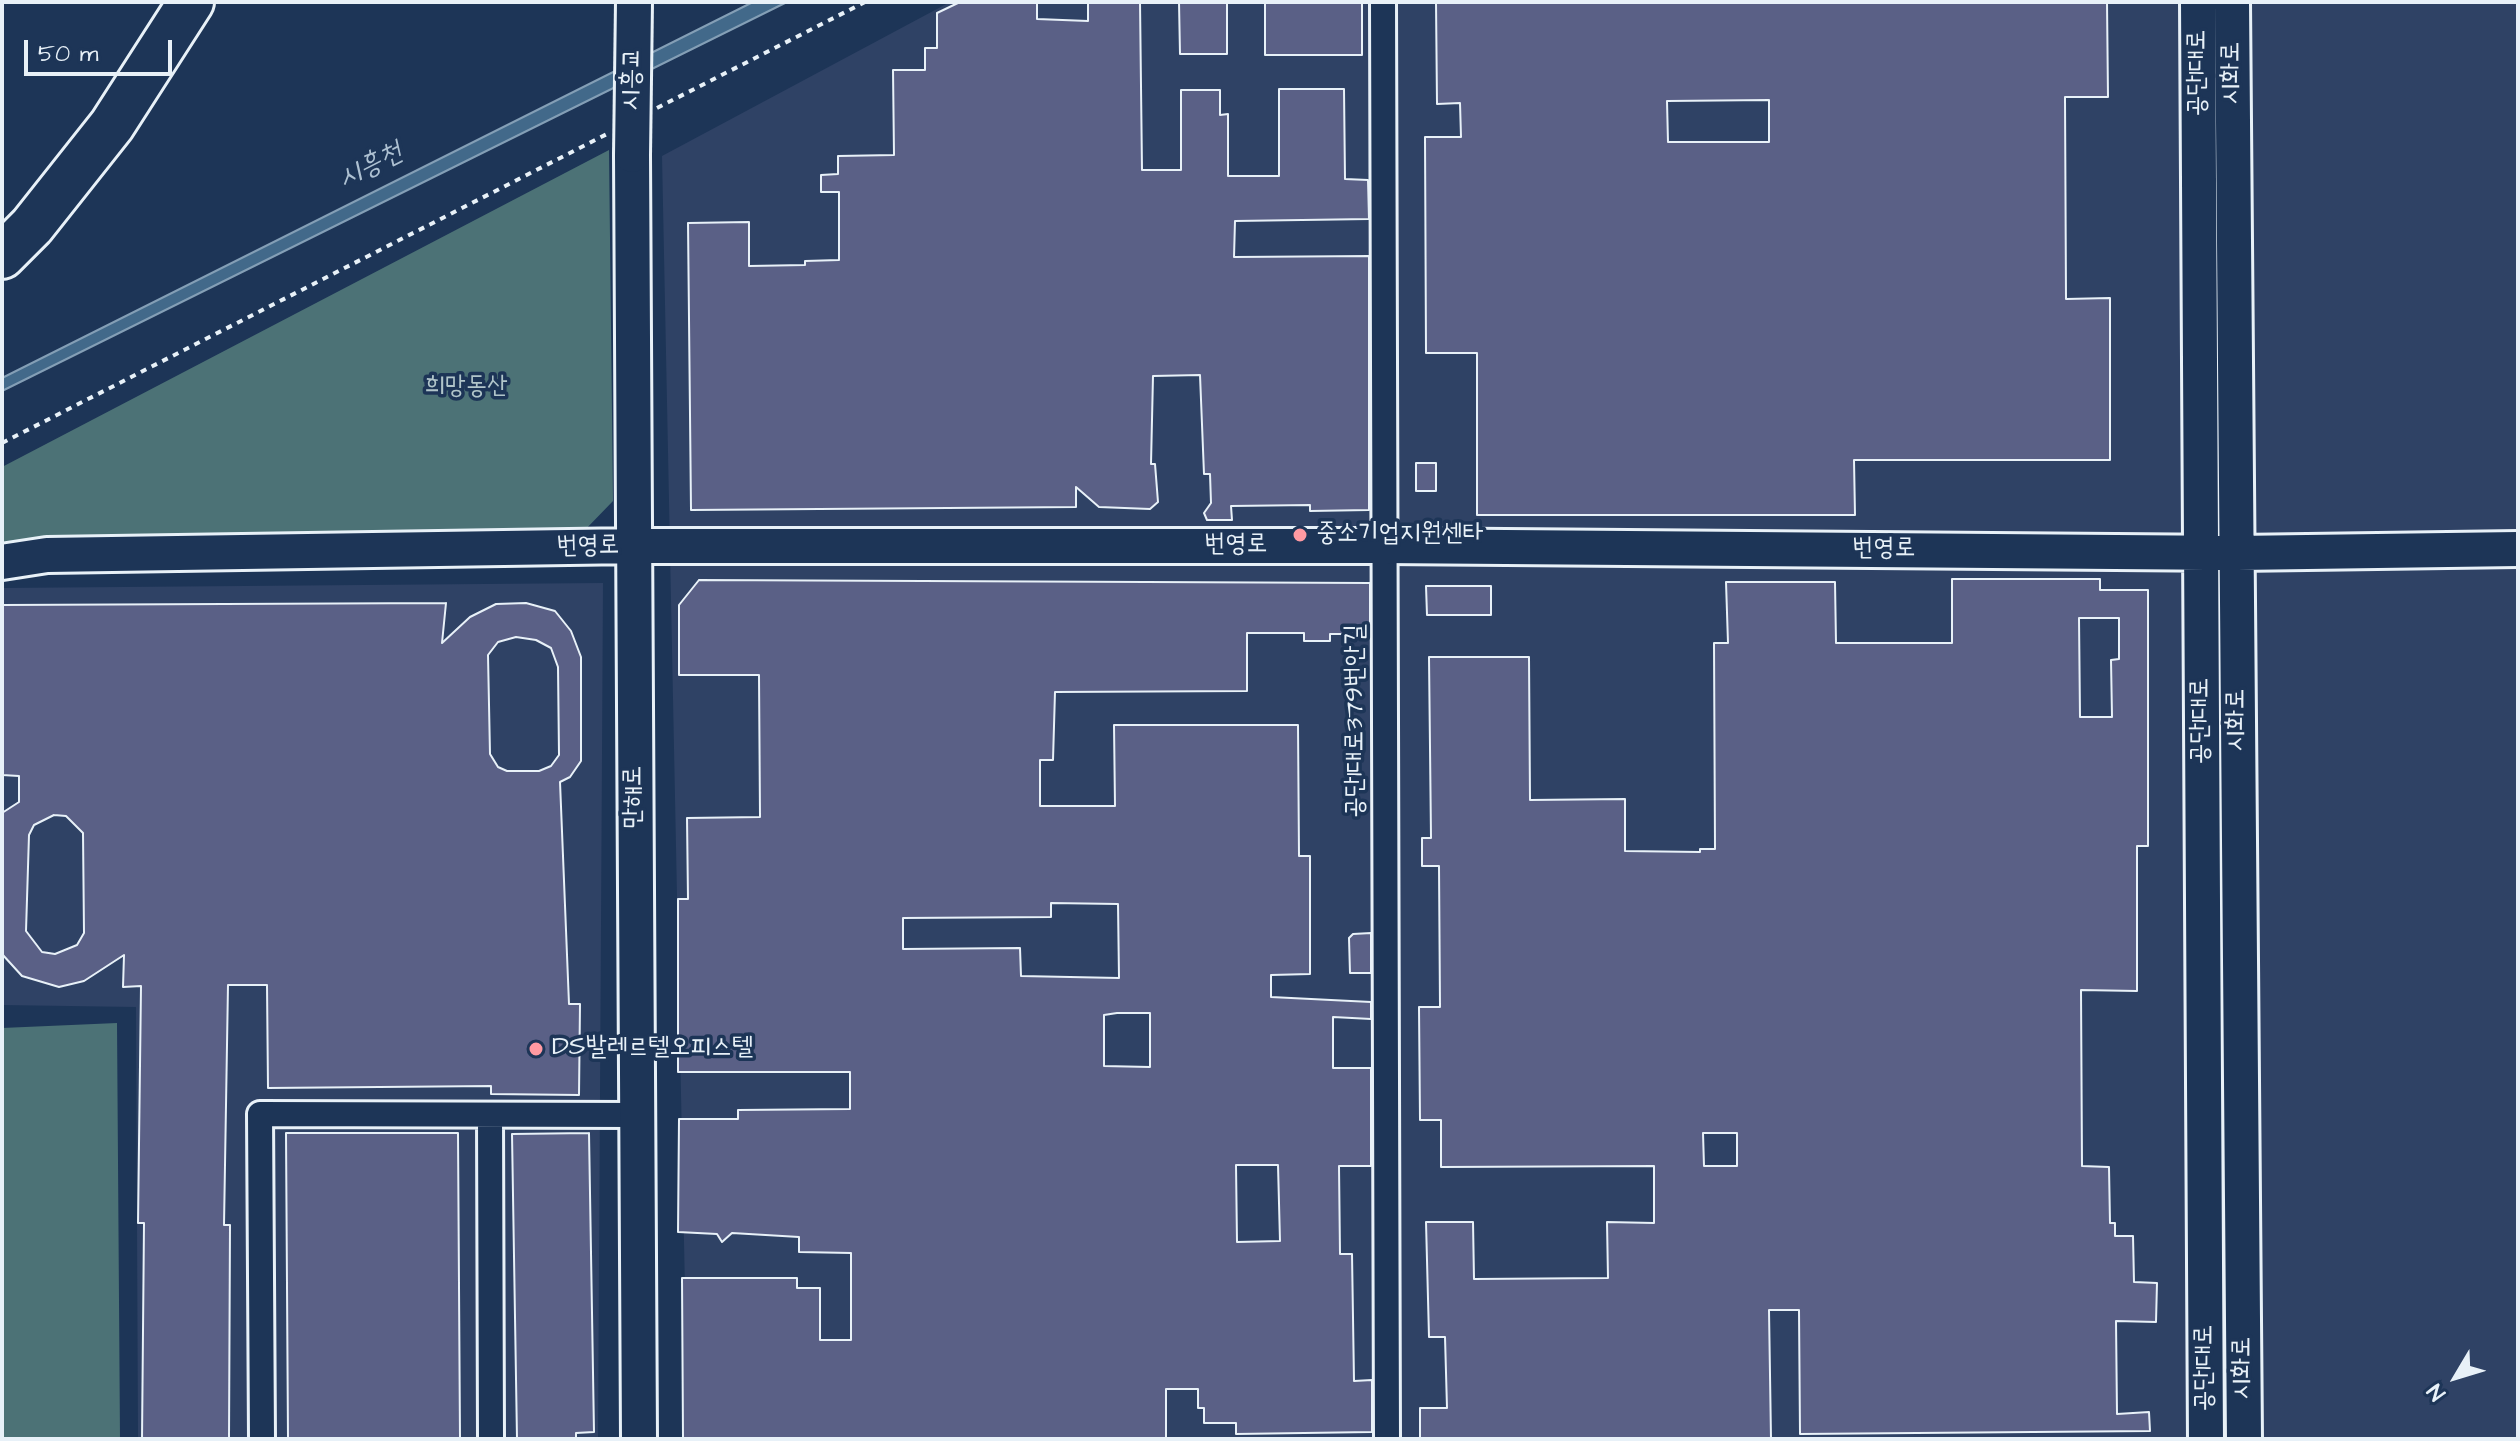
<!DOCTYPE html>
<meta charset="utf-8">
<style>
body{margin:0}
#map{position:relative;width:2520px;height:1441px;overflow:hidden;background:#1d3557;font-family:"Architects Daughter",sans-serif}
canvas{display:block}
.frame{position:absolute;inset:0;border:4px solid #e8f1f8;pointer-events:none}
.north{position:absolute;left:2416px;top:1337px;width:80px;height:80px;-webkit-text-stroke:6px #1d3557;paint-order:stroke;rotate:232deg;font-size:22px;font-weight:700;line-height:32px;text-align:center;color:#e8f1f8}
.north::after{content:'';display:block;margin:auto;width:28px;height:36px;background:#e8f1f8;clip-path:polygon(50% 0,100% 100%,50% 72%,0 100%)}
.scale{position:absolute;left:24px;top:40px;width:148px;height:36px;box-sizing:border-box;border:4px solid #e8f1f8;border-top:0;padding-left:10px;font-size:24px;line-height:28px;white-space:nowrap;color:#e8f1f8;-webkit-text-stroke:6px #1d3557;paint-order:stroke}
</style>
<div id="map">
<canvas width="2520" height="1441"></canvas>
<div class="frame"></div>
<div class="north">N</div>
<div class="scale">50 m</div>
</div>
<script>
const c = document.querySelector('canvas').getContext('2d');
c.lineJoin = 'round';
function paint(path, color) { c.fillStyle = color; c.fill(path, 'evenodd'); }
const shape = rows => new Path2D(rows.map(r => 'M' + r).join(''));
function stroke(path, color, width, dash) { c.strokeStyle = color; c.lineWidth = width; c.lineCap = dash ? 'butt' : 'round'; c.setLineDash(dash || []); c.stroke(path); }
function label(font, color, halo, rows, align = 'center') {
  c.font = font + ' "Architects Daughter","Poor Story",sans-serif'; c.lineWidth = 7; c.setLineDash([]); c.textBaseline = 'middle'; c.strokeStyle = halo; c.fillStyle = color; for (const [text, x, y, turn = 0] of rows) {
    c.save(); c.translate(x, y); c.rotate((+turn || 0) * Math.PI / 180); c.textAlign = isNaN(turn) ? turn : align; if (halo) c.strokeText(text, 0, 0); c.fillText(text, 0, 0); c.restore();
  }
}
paint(shape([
 [950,2,2518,2,2518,1439,688,1439,662,156],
 [603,583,598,1439,138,1439,136,1007,2,1005,2,588]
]), '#2f4265');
paint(shape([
 [609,150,613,501,583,532,2,543,2,467],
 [117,1023,120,1439,2,1439,2,1028]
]), '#4c7276');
const water = shape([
 [753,2,787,2,2,391,2,378,753,2]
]);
paint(water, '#42698a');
stroke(water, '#849fb6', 2);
const building = shape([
 [960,2,1037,2,1037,19,1088,21,1088,2,1140,2,1142,170,1181,170,1181,90,1220,90,1220,115,1228,114,1228,176,1279,176,1279,89,1344,89,1345,179,1368,180,1369,219,1235,221,1234,257,1369,256,1369,510,1310,511,1310,505,1231,506,1232,520,1207,520,1204,513,1211,503,1210,474,1204,474,1200,375,1153,376,1151,464,1155,464,1158,502,1150,509,1099,507,1076,487,1076,507,691,510,688,223,749,222,749,266,805,265,805,261,839,260,839,192,821,192,821,175,838,174,838,156,894,155,893,70,925,70,925,48,937,48,937,13,960,2],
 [1179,2,1227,2,1227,54,1180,54,1179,2],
 [1265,2,1362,2,1362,55,1265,55,1265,2],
 [1436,2,2107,2,2108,97,2065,97,2066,299,2110,298,2110,460,1854,460,1855,515,1477,515,1477,353,1426,353,1425,137,1461,137,1460,103,1437,104,1436,2],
 [1769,100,1769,142,1668,142,1667,101,1769,100],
 [1416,463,1436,463,1436,491,1416,491,1416,463],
 [1952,579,2100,579,2100,590,2148,590,2148,846,2137,846,2137,991,2081,990,2082,1166,2109,1167,2110,1223,2115,1223,2115,1236,2133,1236,2134,1282,2157,1283,2156,1322,2116,1321,2117,1414,2149,1412,2150,1431,1800,1434,1799,1310,1769,1310,1771,1439,1420,1439,1420,1408,1447,1408,1445,1337,1429,1337,1426,1222,1473,1222,1474,1279,1608,1278,1607,1222,1654,1223,1654,1166,1441,1167,1441,1120,1420,1120,1419,1007,1440,1007,1439,866,1422,866,1422,838,1431,838,1429,657,1529,657,1530,800,1625,799,1625,851,1700,852,1700,849,1715,849,1714,643,1728,643,1726,582,1835,582,1836,643,1952,643,1952,579],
 [2079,618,2119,618,2119,659,2111,660,2112,717,2080,717,2079,618],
 [1703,1133,1737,1133,1737,1166,1704,1166,1703,1133],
 [699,580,1370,583,1370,634,1330,634,1330,641,1304,641,1304,633,1247,633,1247,691,1055,692,1053,760,1040,760,1040,806,1115,806,1114,725,1298,725,1299,856,1310,856,1310,974,1271,975,1271,997,1371,1002,1371,1019,1333,1017,1333,1068,1371,1068,1371,1166,1339,1166,1340,1254,1352,1254,1354,1381,1372,1380,1372,1432,1236,1434,1236,1423,1204,1423,1204,1408,1198,1408,1198,1389,1166,1389,1166,1439,683,1439,682,1278,797,1278,797,1288,820,1288,820,1340,851,1340,851,1253,799,1252,799,1237,732,1233,722,1242,717,1234,678,1232,679,1119,738,1119,738,1110,850,1109,850,1072,678,1072,678,899,688,899,687,818,760,817,759,675,679,675,679,605,699,580],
 [1051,903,1118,904,1119,978,1021,976,1020,948,903,949,903,918,1051,917,1051,903],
 [1117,1013,1150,1013,1150,1067,1104,1066,1104,1015,1117,1013],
 [1236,1165,1278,1165,1280,1241,1237,1242,1236,1165],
 [1426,586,1491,586,1491,615,1427,615,1426,586],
 [446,603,442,643,470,617,496,604,526,603,555,611,571,631,581,657,581,761,570,777,560,782,569,1004,580,1004,579,1095,491,1094,491,1086,268,1088,267,985,228,985,224,1225,230,1225,229,1439,142,1439,144,1223,138,1223,141,986,123,987,124,955,84,981,59,987,22,976,2,954,2,813,19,802,19,776,2,775,2,605,446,603],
 [516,637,536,640,551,648,558,667,559,755,551,766,539,771,507,771,498,767,490,754,488,655,498,642,516,637],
 [54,815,66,816,83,833,84,933,77,945,55,954,42,952,26,931,29,835,34,825,54,815],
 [1371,933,1371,973,1350,973,1349,938,1353,934,1371,933],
 [286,1133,458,1133,460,1439,288,1439,286,1133],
 [589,1133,594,1432,576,1433,576,1439,517,1439,512,1134,589,1133]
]);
paint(building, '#5a6086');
stroke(building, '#e8f1f8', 2);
const street = shape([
 [1383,2,1387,1439],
 [490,1115,491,1439],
 [262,1439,260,1114,637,1115]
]);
const secondary = shape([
 [2198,2,2206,1439],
 [2232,2,2244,1439],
 [632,155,639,1439],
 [2,562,47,555,634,546,1384,546,2237,553,2518,549]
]);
const highway = shape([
 [2,256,32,226,112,125,191,2]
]);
stroke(street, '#e8f1f8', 30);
stroke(secondary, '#e8f1f8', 40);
stroke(highway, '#e8f1f8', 50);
stroke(shape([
 [657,108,865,2],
 [2,443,607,134]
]), '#e8f1f8', 4, [6, 6]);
stroke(street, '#1d3557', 24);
stroke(secondary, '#1d3557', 34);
stroke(highway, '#1d3557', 44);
const secondaryBridge = shape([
 [632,155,634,2]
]);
stroke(secondaryBridge, '#e8f1f8', 40, []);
stroke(secondaryBridge, '#1d3557', 34);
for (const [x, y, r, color] of [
 [1300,535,8,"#ff9aa2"],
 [536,1049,8,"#ff9aa2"]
]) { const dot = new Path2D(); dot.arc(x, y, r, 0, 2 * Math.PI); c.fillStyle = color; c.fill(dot); stroke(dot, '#1d3557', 3); }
label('26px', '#e8f1f8', '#1d3557', [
 ["공단1대로",2199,73,-90],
 ["시화로",2233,73,-90],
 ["시흥교",633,79,-89],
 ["번영로",1236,546],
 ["번영로",588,547,-1],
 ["번영로",1884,550],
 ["시화로",2238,720,-90],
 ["공단1대로379번안길",1357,721,-90],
 ["공단1대로",2202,721,-90],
 ["만해로",635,797,-90],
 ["공단1대로",2206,1368,-90],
 ["시화로",2244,1368,-90]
]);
label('26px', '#b1c5ca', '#1d3557', [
 ["희망동산",466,388]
]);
label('26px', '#e8f1f8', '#1d3557', [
 ["중소기업지원센타",1316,535],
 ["DS발레르텔오피스텔",552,1049]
], 'left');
label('italic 28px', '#aec1d2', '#1d3557', [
 ["시흥천",371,167,-27]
]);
</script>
